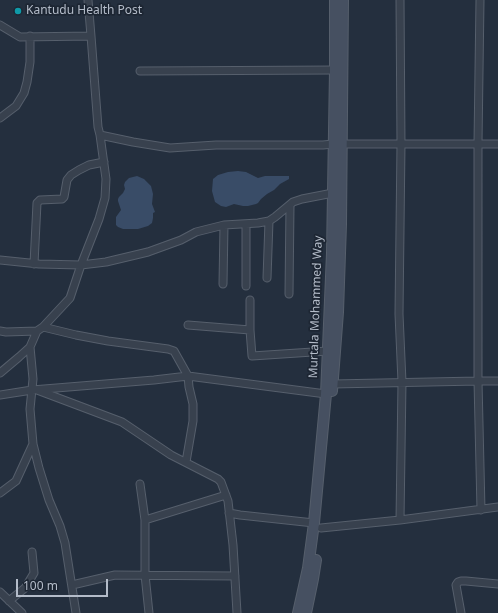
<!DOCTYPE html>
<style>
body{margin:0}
#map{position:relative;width:498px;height:613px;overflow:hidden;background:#242f3e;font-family:"Noto Sans",sans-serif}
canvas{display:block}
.scale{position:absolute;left:16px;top:579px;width:92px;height:18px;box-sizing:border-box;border:2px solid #b4bcc9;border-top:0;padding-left:5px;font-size:12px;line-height:14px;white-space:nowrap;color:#b4bcc9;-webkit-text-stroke:3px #1d2633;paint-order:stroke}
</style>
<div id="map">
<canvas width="498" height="613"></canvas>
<div class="scale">100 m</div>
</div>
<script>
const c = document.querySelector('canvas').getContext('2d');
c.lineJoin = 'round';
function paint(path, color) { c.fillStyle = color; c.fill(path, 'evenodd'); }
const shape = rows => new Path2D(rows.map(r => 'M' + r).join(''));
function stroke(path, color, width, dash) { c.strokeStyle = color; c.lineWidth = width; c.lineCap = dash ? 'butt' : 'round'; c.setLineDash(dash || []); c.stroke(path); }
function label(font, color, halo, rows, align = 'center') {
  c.font = font + ' "Noto Sans",sans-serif'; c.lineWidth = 3.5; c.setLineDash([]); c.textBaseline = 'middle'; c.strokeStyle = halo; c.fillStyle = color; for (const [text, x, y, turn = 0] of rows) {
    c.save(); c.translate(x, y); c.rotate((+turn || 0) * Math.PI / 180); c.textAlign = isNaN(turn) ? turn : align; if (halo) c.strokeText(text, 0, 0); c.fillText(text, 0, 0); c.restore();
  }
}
paint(shape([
 [238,171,246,172,258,178,265,176,289,176,289,179,280,184,274,190,267,194,261,199,258,203,256,204,248,206,243,206,234,204,226,207,221,206,215,202,212,191,213,179,218,175,228,172],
 [137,176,144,179,151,186,153,194,152,204,155,212,153,213,153,218,152,223,148,226,138,229,123,229,118,227,116,225,116,217,121,210,118,201,118,199,119,197,123,193,125,189,124,185,125,182,129,178]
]), '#394c67');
const street = shape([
 [400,0,401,144,399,314,402,382,400,520],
 [480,0,478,143,478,381,481,510],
 [0,25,20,37,91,36],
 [140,71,335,70],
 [0,118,16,106,24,93,27,82,30,62,30,36],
 [100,135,133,142,170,148,216,145,323,145,333,144],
 [342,144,498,144],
 [246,224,246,286],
 [0,260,39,264,81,265,106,262,148,252,181,240,196,232,224,225,258,223,269,221,275,217,293,202,302,199,333,193],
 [34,264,37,203,40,200,62,199,64,197,67,180,71,175,79,170,89,165,104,162],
 [267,278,269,221],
 [223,284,224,225],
 [289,294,290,205],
 [250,300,250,330,252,356,328,351],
 [188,325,250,330],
 [43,327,76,335,108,341,168,349,174,351,188,376,189,387,193,404,193,421,186,462],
 [0,331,6,332,37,331],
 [0,373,19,357,30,347],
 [333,384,478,381,498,381],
 [37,390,122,422,171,455,218,479,221,482,228,501,233,545,237,613],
 [0,395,32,390,154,380,188,376,326,394],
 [140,484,145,520],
 [0,493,16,481,33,444],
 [229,513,240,515,314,523],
 [321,528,400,520,498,507],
 [72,585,115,575,235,576],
 [0,592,22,613],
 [9,601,25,588,34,573,32,552],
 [76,613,65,543,60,526,49,500,39,468,33,444,30,409,33,379,30,347,37,331,43,327,70,298,81,265,99,219,105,198,106,179,100,135,98,127,91,36,88,0],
 [149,613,145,575,145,520,226,495],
 [461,613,456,585,458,582,461,581,466,581,498,584]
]);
const secondary = shape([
 [332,391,338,312,341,224,343,0],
 [298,613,308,568,314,523,326,394,332,253,335,70,335,0],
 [306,613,313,579,316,560]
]);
stroke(street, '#565f6c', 9);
stroke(secondary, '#565f6c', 12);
stroke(street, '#38414e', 7);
stroke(secondary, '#465061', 10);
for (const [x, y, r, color] of [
 [18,11,4,"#0f9aa8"]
]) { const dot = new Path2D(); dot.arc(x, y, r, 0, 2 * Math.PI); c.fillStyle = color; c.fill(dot); stroke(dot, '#1d2633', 1.5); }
label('12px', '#b4bcc9', '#1d2633', [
 ["Kantudu Health Post",26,11]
], 'left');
label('12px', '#b4bcc9', '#1d2633', [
 ["Murtala Mohammed Way",316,307,-88]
]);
</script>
